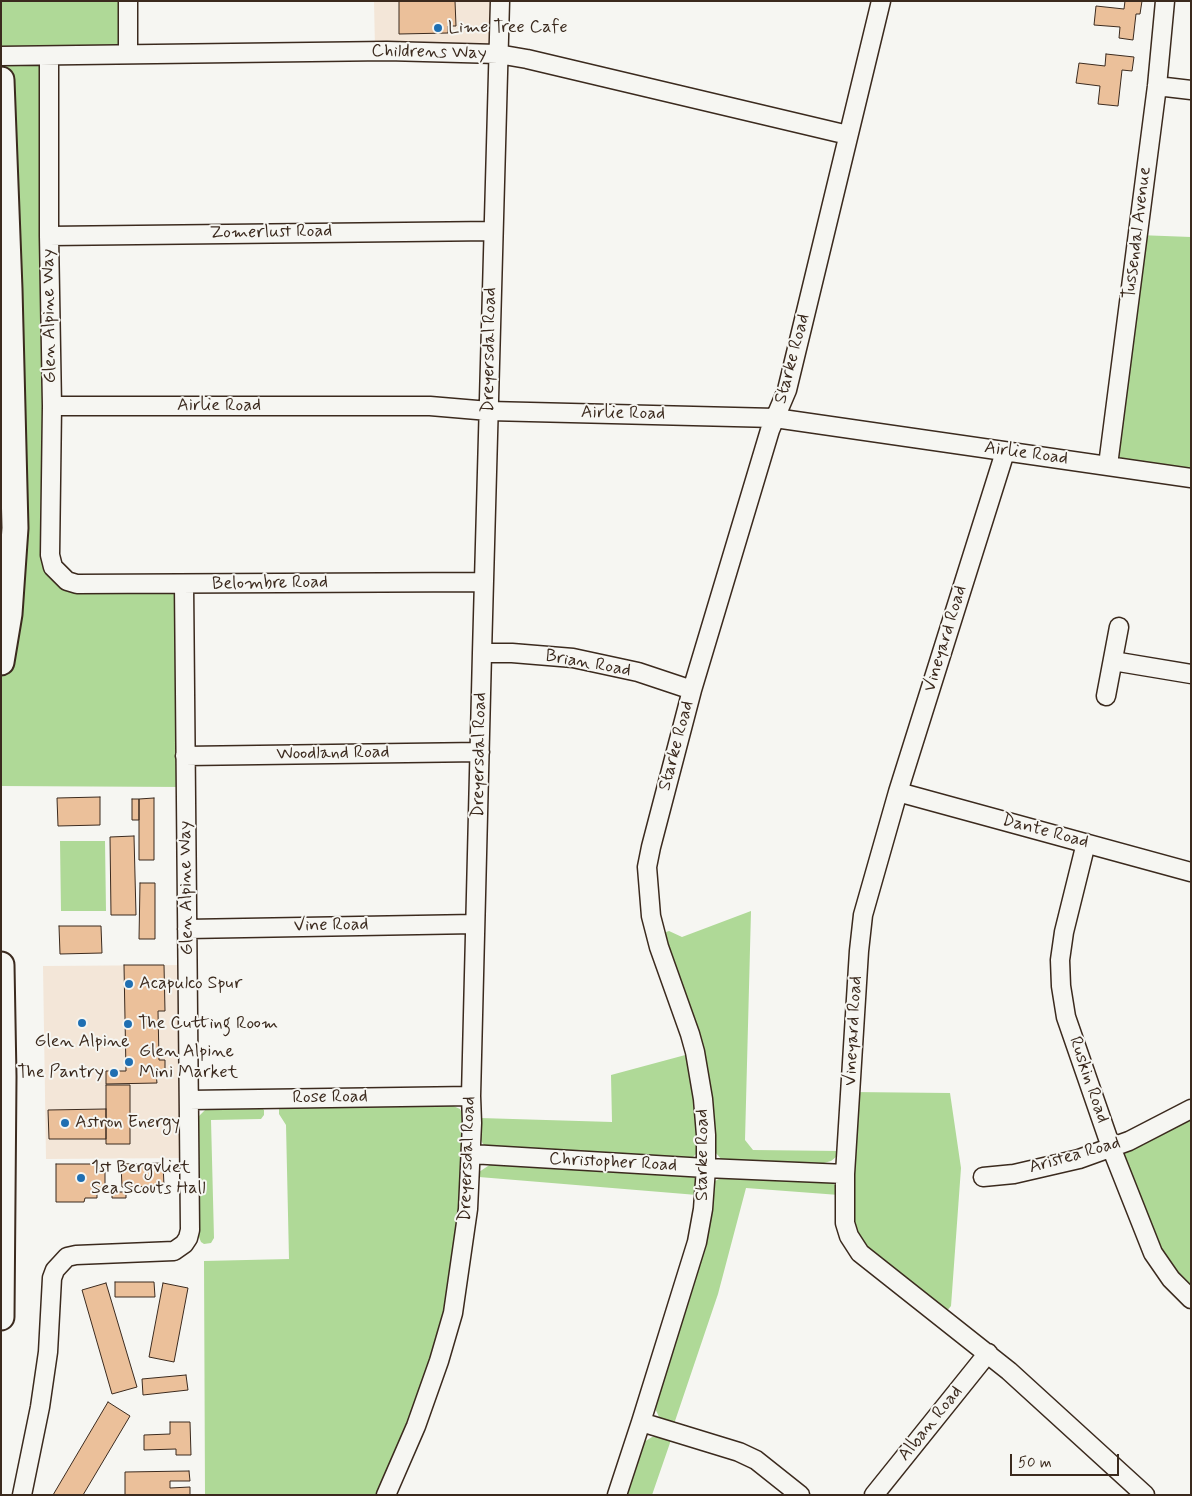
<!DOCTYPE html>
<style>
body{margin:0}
#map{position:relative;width:1192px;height:1496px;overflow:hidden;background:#f6f6f2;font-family:Mynerve,sans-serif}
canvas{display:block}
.frame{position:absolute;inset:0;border:2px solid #3b2a1e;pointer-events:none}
.scale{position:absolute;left:1010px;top:1454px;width:109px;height:22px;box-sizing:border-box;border:2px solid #3b2a1e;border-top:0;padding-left:6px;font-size:15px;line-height:18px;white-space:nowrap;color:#3b2a1e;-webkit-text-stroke:4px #f6f6f2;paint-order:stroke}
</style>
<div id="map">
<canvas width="1192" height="1496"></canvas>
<div class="frame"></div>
<div class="scale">50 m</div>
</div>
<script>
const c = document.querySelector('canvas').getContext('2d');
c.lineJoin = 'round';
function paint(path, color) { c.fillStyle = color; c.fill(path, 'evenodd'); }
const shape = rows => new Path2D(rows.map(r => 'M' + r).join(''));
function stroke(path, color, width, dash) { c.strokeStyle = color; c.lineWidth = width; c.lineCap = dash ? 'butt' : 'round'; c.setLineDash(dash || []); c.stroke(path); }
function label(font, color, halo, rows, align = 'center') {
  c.font = font + ' Mynerve,sans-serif'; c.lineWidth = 4; c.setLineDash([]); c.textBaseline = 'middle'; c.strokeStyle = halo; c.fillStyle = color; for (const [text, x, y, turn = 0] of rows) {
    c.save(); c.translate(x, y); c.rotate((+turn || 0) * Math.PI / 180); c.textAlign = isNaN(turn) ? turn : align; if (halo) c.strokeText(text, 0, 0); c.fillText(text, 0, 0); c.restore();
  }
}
paint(shape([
 [374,1,494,1,493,50,375,49],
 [187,965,190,1158,46,1159,43,966]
]), '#f3e6d8');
paint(shape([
 [1,1,128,1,128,54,49,56,59,574,184,584,185,787,1,786,1,662,9,614],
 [1138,235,1191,237,1191,478,1109,463],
 [60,841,105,841,106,911,61,911],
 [751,911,745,1140,753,1150,840,1151,836,1157,831,1161,824,1163,726,1162,722,1160,715,1152,713,1123,663,933,669,931,682,937],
 [689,1054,697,1100,699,1151,692,1158,686,1159,489,1148,483,1144,480,1138,480,1118,612,1122,611,1075],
 [852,1092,950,1093,961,1168,951,1306,941,1318,860,1252,846,1222],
 [449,1104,460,1109,465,1119,460,1241,447,1309,432,1358,400,1439,376,1495,205,1495,204,1261,289,1259,286,1125,279,1114,279,1109,282,1106],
 [259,1106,264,1110,264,1115,261,1119,211,1120,214,1238,211,1243,204,1244,201,1242,199,1237,197,1123,199,1116,208,1107],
 [1191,1109,1191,1296,1155,1253,1114,1146],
 [491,1164,692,1175,697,1179,697,1195,479,1177,479,1172],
 [725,1176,829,1181,834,1184,838,1189,839,1195,746,1188,718,1294,674,1424,664,1420,659,1417,654,1406,704,1242,713,1187,715,1181],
 [661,1436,671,1440,652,1495,623,1495,639,1448,644,1442,652,1437]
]), '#afd997');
const building = shape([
 [399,1,455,1,456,26,448,26,448,33,399,34,399,1],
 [1125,1,1142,1,1140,14,1136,14,1133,40,1119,38,1120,27,1094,25,1096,6,1124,9,1125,1],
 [1106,54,1134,57,1132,71,1122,70,1118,106,1098,104,1100,86,1076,83,1079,63,1105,66,1106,54],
 [100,797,100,825,58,826,57,798,100,797],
 [154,798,154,860,139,860,139,799,154,798],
 [132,799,139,799,139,820,132,820,132,799],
 [134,836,136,915,111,915,110,837,134,836],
 [140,883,155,883,155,939,139,939,140,883],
 [59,926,101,926,102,953,60,954,59,926],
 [124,965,164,965,165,1011,158,1011,159,1060,165,1060,165,1074,156,1074,157,1083,106,1084,106,1071,126,1071,124,965],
 [106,1085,130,1085,130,1144,106,1144,106,1085],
 [106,1109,106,1139,49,1139,48,1110,106,1109],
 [163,1163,164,1186,122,1187,121,1164,163,1163],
 [56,1164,105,1164,105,1191,97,1191,97,1198,85,1198,84,1202,56,1202,56,1164],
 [112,1192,126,1192,126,1198,112,1198,112,1192],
 [115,1282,154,1282,155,1297,115,1297,115,1282],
 [106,1283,137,1387,112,1394,82,1290,106,1283],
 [163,1283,188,1288,174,1362,149,1357,163,1283],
 [186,1375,188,1390,143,1395,142,1379,186,1375],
 [108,1402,130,1416,83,1495,53,1495,108,1402],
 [170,1422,190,1422,191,1455,176,1455,176,1449,144,1450,144,1435,170,1434,170,1422],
 [189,1471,190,1481,170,1481,170,1488,190,1487,190,1495,125,1495,125,1472,189,1471]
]);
paint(building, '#ebc09a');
stroke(building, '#3b2a1e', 1);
const minor = shape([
 [128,1,128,54],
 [1,56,387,51,498,54,527,59,848,135],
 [49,56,49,236,52,406,50,555,53,567,67,581,77,584,484,582],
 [1157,86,1191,90],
 [49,236,493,231],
 [52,406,430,406,489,411,775,418,1191,478],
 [1005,452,898,792,863,915,859,951,845,1174,845,1223,849,1236,860,1253,1009,1371,1145,1495],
 [1108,465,1157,86,1165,1],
 [482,653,512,653,573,658,638,672,692,690],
 [1113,661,1191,674],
 [1106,696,1119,627],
 [185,756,480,752],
 [898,792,1191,872],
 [1086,843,1064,932,1060,960,1061,986,1066,1017,1111,1147,1153,1253,1171,1279,1191,1299],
 [187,929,475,924],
 [189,1100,471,1096],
 [471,1154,706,1168,845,1174],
 [983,1177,1014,1174,1079,1159,1129,1141,1191,1109],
 [641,1422,739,1452,756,1460,800,1495],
 [22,1495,40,1407,48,1352,52,1278,55,1270,67,1257,76,1255,174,1251,184,1244,188,1238,190,1230,184,584],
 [386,1495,416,1426,439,1361,453,1313,468,1209,472,1123,471,1096,482,653,500,1],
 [617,1495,641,1422,697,1242,703,1209,706,1168,706,1135,703,1099,695,1052,690,1034,659,947,651,916,647,867,651,847,692,690,770,430,787,390,881,1],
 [874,1495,988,1353]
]);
const secondary = shape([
 [1,80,9,289,15,528,9,614,1,662],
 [1,965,3,1077,1,1317]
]);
stroke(minor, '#3b2a1e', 21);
stroke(secondary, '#3b2a1e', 29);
stroke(minor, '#f6f6f2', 18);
stroke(secondary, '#f6f6f2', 25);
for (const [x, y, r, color] of [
 [438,28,5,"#1f6fb2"],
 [129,984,5,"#1f6fb2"],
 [82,1023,5,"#1f6fb2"],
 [128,1024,5,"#1f6fb2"],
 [129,1062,5,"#1f6fb2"],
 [114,1073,5,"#1f6fb2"],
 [65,1123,5,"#1f6fb2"],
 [81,1178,5,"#1f6fb2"]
]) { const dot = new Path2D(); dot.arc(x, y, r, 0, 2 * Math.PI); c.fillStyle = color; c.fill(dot); stroke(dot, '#f6f6f2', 2); }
label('18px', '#3b2a1e', '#f6f6f2', [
 ["Lime Tree Cafe",448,28],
 ["Acapulco Spur",139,984],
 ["The Cutting Room",138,1024],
 ["Glen Alpine",82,1042,"center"],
 ["Glen Alpine",139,1052],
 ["Mini Market",139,1073],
 ["The Pantry",104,1073,"right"],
 ["Astron Energy",75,1123],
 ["1st Bergvliet",91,1168],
 ["Sea Scouts Hall",91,1189]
], 'left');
label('18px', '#3b2a1e', '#f6f6f2', [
 ["Childrens Way",429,53,1],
 ["Zomerlust Road",271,233,-1],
 ["Tussendal Avenue",1138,233,-83],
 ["Glen Alpine Way",50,316,-91],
 ["Dreyersdal Road",490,350,-89],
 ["Starke Road",793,359,-75],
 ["Airlie Road",219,406],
 ["Airlie Road",623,414,1],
 ["Airlie Road",1026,454,8],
 ["Belombre Road",270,584,-1],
 ["Vineyard Road",946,639,-73],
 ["Brian Road",588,664,10],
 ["Starke Road",677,746,-75],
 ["Woodland Road",333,754,-1],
 ["Dreyersdal Road",480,755,-89],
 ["Dante Road",1045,832,15],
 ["Glen Alpine Way",187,888,-91],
 ["Vine Road",331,926,-1],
 ["Vineyard Road",854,1031,-87],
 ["Ruskin Road",1088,1080,71],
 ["Rose Road",330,1098,-1],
 ["Starke Road",703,1155,-90],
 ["Aristea Road",1075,1156,-16],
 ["Dreyersdal Road",468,1159,-88],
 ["Christopher Road",613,1163,3],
 ["Alban Road",931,1424,-51]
]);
</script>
